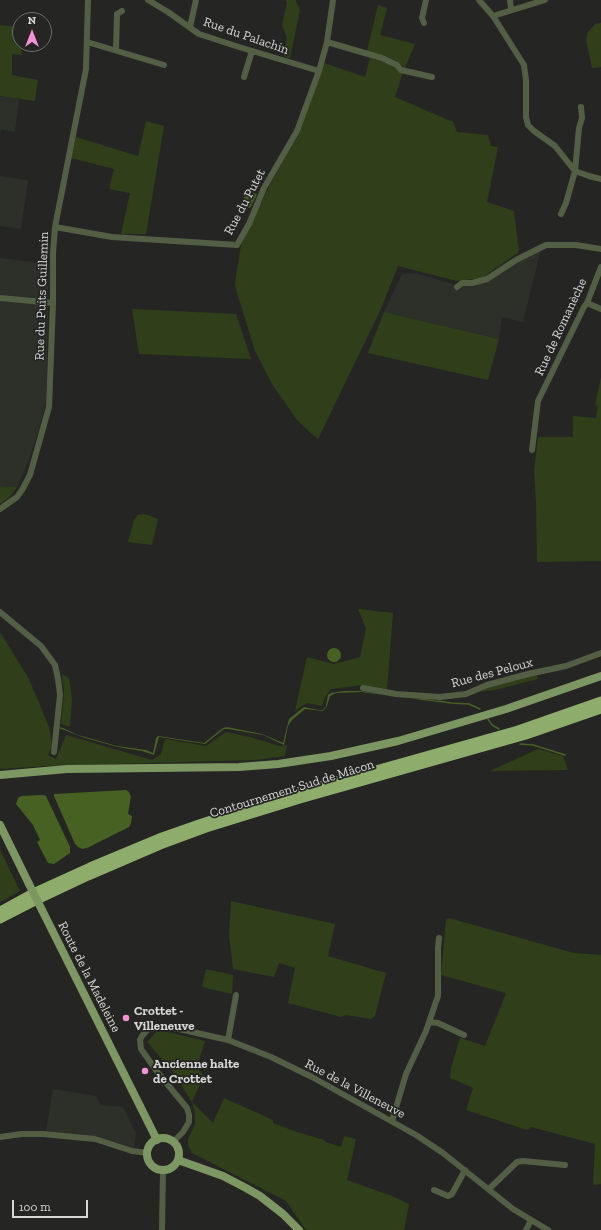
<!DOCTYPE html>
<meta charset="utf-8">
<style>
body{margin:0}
#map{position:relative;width:601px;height:1230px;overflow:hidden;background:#252623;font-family:"Zilla Slab",serif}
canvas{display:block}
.north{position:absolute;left:12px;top:12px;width:40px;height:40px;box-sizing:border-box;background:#252623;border:1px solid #6c6d6a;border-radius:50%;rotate:0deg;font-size:11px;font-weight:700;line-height:16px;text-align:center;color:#d6d7d5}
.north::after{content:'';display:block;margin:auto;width:14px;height:18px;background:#f391d5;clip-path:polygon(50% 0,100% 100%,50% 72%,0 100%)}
.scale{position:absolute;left:12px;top:1200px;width:76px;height:18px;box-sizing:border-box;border:2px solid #d6d7d5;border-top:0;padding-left:5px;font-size:12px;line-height:14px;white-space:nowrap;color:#d6d7d5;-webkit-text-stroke:3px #252623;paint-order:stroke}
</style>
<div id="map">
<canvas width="601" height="1230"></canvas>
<div class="north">N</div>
<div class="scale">100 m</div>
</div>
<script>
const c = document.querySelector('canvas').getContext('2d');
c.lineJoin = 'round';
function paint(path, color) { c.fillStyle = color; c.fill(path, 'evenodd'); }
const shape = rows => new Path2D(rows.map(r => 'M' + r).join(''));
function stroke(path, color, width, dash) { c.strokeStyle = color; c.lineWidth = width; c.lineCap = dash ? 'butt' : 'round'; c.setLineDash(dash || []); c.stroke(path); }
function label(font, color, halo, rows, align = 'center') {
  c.font = font + ' "Zilla Slab",serif'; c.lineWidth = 3.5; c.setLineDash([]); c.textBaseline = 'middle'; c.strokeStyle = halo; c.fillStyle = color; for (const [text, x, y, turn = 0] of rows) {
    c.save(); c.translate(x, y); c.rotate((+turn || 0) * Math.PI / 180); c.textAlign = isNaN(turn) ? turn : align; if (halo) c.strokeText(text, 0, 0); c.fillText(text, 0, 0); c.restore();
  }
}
paint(shape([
 [0,96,19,99,15,132,1,130,0,135],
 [0,176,28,180,21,229,0,226],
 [541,249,523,322,502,317,499,339,384,312,402,274,414,273,460,286,477,285,493,277,512,264],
 [0,258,49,264,46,400,40,426,28,462,17,487,0,486],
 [53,1089,96,1096,101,1105,123,1107,136,1133,134,1150,94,1137,46,1131]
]), '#2c3028');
paint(shape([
 [285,0,296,0,296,2,300,10,290,58,283,56,287,38,282,25,287,2],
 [378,5,387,8,380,35,415,44,405,68,396,61,388,57,367,51],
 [601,23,601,67,592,68,586,40,588,32,595,24],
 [0,25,20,27,22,55,12,54,12,75,38,80,35,101,0,96],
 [370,58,389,64,403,72,395,97,453,122,457,132,488,135,491,146,498,147,487,202,514,211,519,252,482,278,457,281,398,266,380,311,318,439,312,434,297,420,272,384,255,351,235,286,236,276,241,245,270,185,299,134,324,63,365,77],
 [146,121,164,126,146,234,121,234,130,193,109,189,114,169,71,158,76,137,138,156],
 [132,309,236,314,251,359,139,354],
 [384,312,499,339,488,380,368,353],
 [601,377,601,561,537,562,536,502,534,471,538,437,573,437,573,416,596,418,598,406,595,405],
 [0,486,17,487,10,497,0,504],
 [145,514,158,519,152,545,128,542,134,520,138,515],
 [358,609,393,613,387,691,363,685,331,689,325,697,322,706,307,703,303,705,295,711,307,657,334,664,360,657,366,628],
 [0,632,29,679,49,727,52,746,48,755,56,759,66,735,152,760,161,754,165,739,206,746,226,732,250,737,279,746,287,745,285,756,255,760,46,766,0,769],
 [62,674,69,678,72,699,70,727,61,724,64,692],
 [536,674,538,679,495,690,477,692,488,687],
 [538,749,563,756,568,770,490,771],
 [0,849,20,891,0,902],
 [231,901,335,924,328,956,386,973,375,1016,371,1019,346,1015,341,1017,288,1003,295,968,279,963,274,977,233,969,229,936],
 [449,918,574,953,601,955,601,1184,593,1185,595,1144,531,1127,527,1130,466,1110,473,1088,450,1078,451,1068,460,1038,485,1046,506,993,441,975,446,920],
 [206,969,233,975,232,994,202,987],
 [164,1031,205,1041,197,1067,204,1076,192,1102,213,1123,224,1098,273,1120,273,1123,294,1131,324,1140,325,1142,341,1147,344,1136,356,1139,347,1180,392,1196,409,1204,404,1230,306,1230,286,1201,192,1153,188,1146,188,1139,195,1124,195,1114,192,1102,172,1071,147,1042,156,1032]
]), '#2e3f19');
paint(shape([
 [247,192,257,194,250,208,240,205],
 '327 655a7 7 0 1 1 14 0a7 7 0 1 1-14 0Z',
 [344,691,360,691,405,698,426,699,438,701,438,702,361,692,336,693,330,696,327,706,323,711,305,709,292,720,288,726,284,745,263,735,228,729,224,729,205,744,159,737,154,755,142,751,118,747,85,738,59,728,59,727,63,728,78,735,117,746,146,750,153,753,156,738,158,736,204,743,223,728,227,727,262,734,283,743,289,719,304,707,318,710,323,710,326,706,328,695,331,693],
 [126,790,129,792,131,797,128,814,132,816,131,823,129,827,87,848,82,849,78,847,75,844,54,796,54,794],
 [43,795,46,796,70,847,70,853,54,864,48,863,37,842,40,840,33,825,16,804,18,798,21,796]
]), '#466122');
stroke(shape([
 [438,701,451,703,469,704,480,709],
 [488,719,492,725,499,729],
 [520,744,533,745,565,755]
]), '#466122', 1.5);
stroke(shape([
 [148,0,168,12,199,34,239,47,319,71],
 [479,0,493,16,524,65,526,80,526,117,528,125,534,131,555,146,575,171,589,176,601,179],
 [510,0,511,9],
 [493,16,545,0],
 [424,23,422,18,426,0],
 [190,27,196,0],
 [87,42,164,65],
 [327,42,382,58,397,65,401,70,432,77],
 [116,50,117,14,122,11],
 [244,77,252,51],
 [561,214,566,203,575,171,579,128,582,118,581,107],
 [55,227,112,237,237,245,249,224,264,188,297,131,319,71,327,42,333,0],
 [457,287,462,283,472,283,487,279,516,260,546,245,576,245,601,249],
 [0,298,53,303],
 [587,303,601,309],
 [532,450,538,401,584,307,587,303,601,267],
 [0,509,17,497,22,490,30,475,49,407,53,303,53,253,55,227,86,69,88,0],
 [0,612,41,646,55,665,58,679,60,695,54,752],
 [363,688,396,694,440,697,466,694,487,685,528,674,566,666,601,653],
 [429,1022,438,1023,464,1035],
 [228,1040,236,995],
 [392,1121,406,1074,426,1031,438,996,438,948,439,938],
 [0,1137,22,1134,43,1134,95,1139,132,1151,148,1153],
 [173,1142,183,1132,189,1122,189,1115,187,1108,158,1073,141,1049,140,1040,142,1036,147,1030,157,1027,163,1026,179,1029,228,1040,271,1057,312,1077,416,1135,443,1153,513,1209,548,1230],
 [489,1189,517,1162,523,1161,565,1165],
 [434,1190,448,1196,452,1194,465,1170],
 [162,1230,163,1170],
 [526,1230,531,1220]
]), '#525f45', 6);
stroke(shape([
 [0,775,67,769,239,767,278,764,331,756,398,741,506,709,601,676],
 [0,825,29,884],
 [42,910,157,1140],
 '147 1154a16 16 0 1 1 32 0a16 16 0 1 1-32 0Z',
 [178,1160,223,1176,246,1188,260,1196,283,1214,299,1230]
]), '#7d9762', 8);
stroke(shape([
 [0,911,35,892,90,867,162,837,199,824,301,791,518,730,601,701],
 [0,919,35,901,88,876,160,845,206,828,300,799,526,735,601,709]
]), '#8ead6d', 9);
stroke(shape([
 [29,884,42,910]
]), '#7d9762', 8);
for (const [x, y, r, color] of [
 [126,1018,4,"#f391d5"],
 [145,1071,4,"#f391d5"]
]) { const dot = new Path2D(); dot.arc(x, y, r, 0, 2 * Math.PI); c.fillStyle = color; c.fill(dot); stroke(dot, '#252623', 1.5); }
label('13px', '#d6d7d5', '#252623', [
 ["Rue du Palachin",246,36,19],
 ["Rue du Putet",245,202,-62],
 ["Rue du Puits Guillemin",42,296,-88],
 ["Rue de Romanèche",561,327,-65],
 ["Rue des Peloux",492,673,-15],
 ["Contournement Sud de Mâcon",292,789,-17],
 ["Route de la Madeleine",89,977,63],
 ["Rue de la Villeneuve",355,1089,28]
]);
label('bold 13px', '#d6d7d5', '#252623', [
 ["Crottet -",134,1011],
 ["Villeneuve",134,1026],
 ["Ancienne halte",153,1064],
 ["de Crottet",153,1079]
], 'left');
</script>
